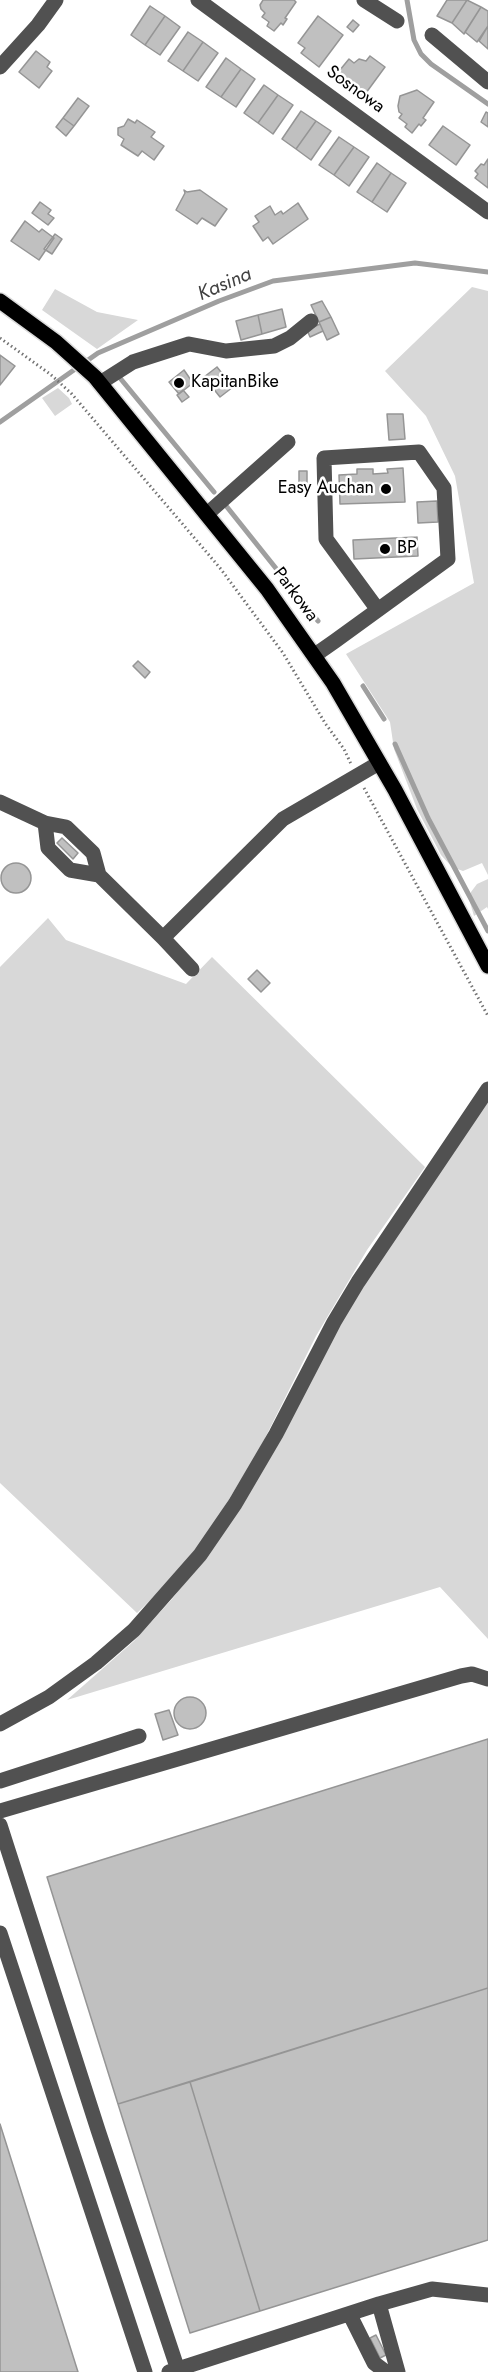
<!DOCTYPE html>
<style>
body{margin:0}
canvas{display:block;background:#fff}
</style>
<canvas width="488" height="2372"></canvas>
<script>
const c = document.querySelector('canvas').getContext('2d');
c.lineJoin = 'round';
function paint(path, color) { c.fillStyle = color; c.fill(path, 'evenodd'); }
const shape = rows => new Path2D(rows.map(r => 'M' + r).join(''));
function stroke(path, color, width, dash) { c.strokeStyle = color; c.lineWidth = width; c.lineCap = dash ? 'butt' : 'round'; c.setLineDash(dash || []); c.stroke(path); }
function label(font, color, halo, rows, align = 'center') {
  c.font = font + ' Jost,sans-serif'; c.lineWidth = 5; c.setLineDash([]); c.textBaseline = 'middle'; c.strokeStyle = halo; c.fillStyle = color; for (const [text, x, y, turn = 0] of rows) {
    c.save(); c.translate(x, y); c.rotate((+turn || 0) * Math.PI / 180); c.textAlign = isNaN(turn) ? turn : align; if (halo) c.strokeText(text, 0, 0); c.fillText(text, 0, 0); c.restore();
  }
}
paint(shape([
 [472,287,488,291,488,875,482,863,463,871,452,867,441,855,417,809,394,749,390,722,346,654,474,583,455,476,426,416,385,371],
 [55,289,97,312,138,320,97,349,42,310],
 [58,388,69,398,72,404,55,416,42,398],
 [488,879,488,909,487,907,474,916,469,899,471,892,477,884],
 [48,918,66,940,186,984,212,957,425,1167,367,1250,316,1336,259,1450,209,1532,168,1583,137,1613,0,1483,0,967],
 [488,1099,488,1639,440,1587,67,1700,134,1641,172,1599,222,1535,370,1268]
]), '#d8d8d8');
stroke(shape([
 [407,0,414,40,421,54,431,64,488,104],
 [120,378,214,492],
 [0,422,98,353,219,301,273,281,415,263,488,272],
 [227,507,318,621],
 [363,686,384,719],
 [395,744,428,818,488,931]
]), '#9f9f9f', 5);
const building = shape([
 [294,0,296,2,285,18,287,19,283,25,281,23,274,31,267,26,269,22,262,17,265,13,261,9,260,5,263,0,294,0],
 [447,0,467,0,452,23,437,16,447,0],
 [467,0,481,7,464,34,452,23,467,0],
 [150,6,165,16,145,45,131,35,150,6],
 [481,7,488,11,488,26,477,42,465,32,481,7],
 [165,16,180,27,160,55,145,45,165,16],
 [318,16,343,35,319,67,301,53,305,48,298,43,318,16],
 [353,20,359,25,353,32,347,27,353,20],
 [488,26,488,49,479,41,488,26],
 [188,32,203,42,183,71,168,61,188,32],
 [203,42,218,53,198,81,183,71,203,42],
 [36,51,50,62,47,67,52,71,39,88,19,72,36,51],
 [370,56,385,67,363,97,335,76,349,59,354,63,359,59,366,61,370,56],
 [226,58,241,69,221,97,206,87,226,58],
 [241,69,255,79,236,107,221,97,241,69],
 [264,85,278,95,258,123,244,113,264,85],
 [417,90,434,102,423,118,426,120,421,126,419,124,412,133,405,127,407,124,399,118,402,114,399,112,398,106,400,96,417,90],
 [278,95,293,105,273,134,258,123,278,95],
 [78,98,89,106,74,126,63,118,78,98],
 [301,111,316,121,296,149,282,139,301,111],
 [486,112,488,113,488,127,481,122,486,112],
 [63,118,74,126,66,136,56,127,63,118],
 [128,119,135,123,137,120,155,132,151,137,164,146,154,160,142,151,138,156,121,145,124,139,118,135,118,128,124,126,128,119],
 [316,121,331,131,311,160,296,149,316,121],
 [443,126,470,145,456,165,429,145,443,126],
 [339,137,354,147,334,175,319,165,339,137],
 [354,147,369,157,349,186,334,175,354,147],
 [488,159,488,188,475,178,478,174,475,171,481,164,484,165,488,159],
 [377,163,391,173,372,202,357,192,377,163],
 [391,173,406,183,387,212,372,202,391,173],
 [184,190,187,192,200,190,227,209,215,226,202,218,197,224,176,210,185,193,184,190],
 [40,202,51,210,48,214,54,218,48,225,32,213,40,202],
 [298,203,308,219,273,244,268,237,263,241,253,226,259,222,255,216,270,206,275,215,281,211,283,214,298,203],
 [25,221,39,232,42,229,54,238,39,260,11,241,25,221],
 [55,234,62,239,52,254,44,249,55,234],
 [322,301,331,317,319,322,311,305,322,301],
 [282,309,286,327,262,334,258,315,282,309],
 [258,315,262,334,241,340,236,321,258,315],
 [331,317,339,334,327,340,319,322,331,317],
 [320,324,323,331,310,337,307,330,320,324],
 [0,355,15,366,0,385,0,355],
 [217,367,233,387,220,397,204,377,217,367],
 [184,370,193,383,179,394,169,382,184,370],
 [183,390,189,397,182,402,177,395,183,390],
 [387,414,403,414,405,439,389,440,387,414],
 [403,468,405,502,340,504,339,475,357,474,357,469,373,469,373,474,388,473,387,469,403,468],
 [299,471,307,471,307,485,299,486,299,471],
 [437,501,438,522,418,523,417,502,437,501],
 [417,537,418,556,354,559,353,540,417,537],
 [138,661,150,672,145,678,133,666,138,661],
 [62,838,78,853,73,859,57,843,62,838],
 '1 878a15 15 0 1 1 30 0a15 15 0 1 1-30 0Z',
 [257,970,270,983,261,992,248,979,257,970],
 '174 1713a16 16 0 1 1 32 0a16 16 0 1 1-32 0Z',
 [169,1710,178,1735,163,1740,155,1714,169,1710],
 [488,1739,488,1988,118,2104,47,1877,488,1739],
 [488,1988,488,2240,260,2311,190,2082,488,1988],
 [190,2082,260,2311,190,2333,118,2104,190,2082],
 [0,2124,78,2372,0,2372,0,2124],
 [376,2335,386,2355,380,2358,370,2338,376,2335]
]);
paint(building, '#c0c0c0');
stroke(building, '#959595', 1.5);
const major = shape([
 [0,301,56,342,95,377,267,589,333,683,395,790,488,966]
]);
stroke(major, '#dbdbdb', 18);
stroke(shape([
 [0,338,50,374,71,393,220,568,283,653,325,723,344,749,351,764],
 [364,788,488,1016]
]), '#737373', 3, [1.5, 3]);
stroke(shape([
 [198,0,488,212],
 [364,0,397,21],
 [432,35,488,82],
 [0,67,38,25,56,0],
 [100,383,133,362,189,344,226,351,274,346,290,338,311,321],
 [207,514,288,442],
 [315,655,335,641,448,559,444,488,419,452,324,458,326,539,378,610],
 [0,802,45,823,66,827,93,853,99,875,163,938,192,969],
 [45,823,48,848,70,870,99,875],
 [163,938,283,819,379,763],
 [0,1724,49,1697,96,1663,134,1630,200,1555,235,1504,276,1434,334,1322,358,1282,488,1089],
 [0,1781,139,1736],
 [0,1811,461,1676,472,1674,488,1679],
 [0,1825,98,2130,178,2370],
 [0,1933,145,2372],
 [379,2304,398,2372],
 [350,2315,374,2363,386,2372],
 [169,2372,379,2304,432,2289,488,2295]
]), '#515151', 15);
stroke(major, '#000', 15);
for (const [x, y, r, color] of [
 [179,383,6,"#000"],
 [386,489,6,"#000"],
 [385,549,6,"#000"]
]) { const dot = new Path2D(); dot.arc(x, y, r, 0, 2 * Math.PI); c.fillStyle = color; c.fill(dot); stroke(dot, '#fff', 2); }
label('18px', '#000', '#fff', [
 ["Sosnowa",355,90,36],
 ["Parkowa",295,595,53]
]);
label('18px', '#000', '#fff', [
 ["KapitanBike",191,383],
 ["Easy Auchan",374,489,"right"],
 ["BP",397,549]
], 'left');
label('italic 20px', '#404040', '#fff', [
 ["Kasina",225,285,-23]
]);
</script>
